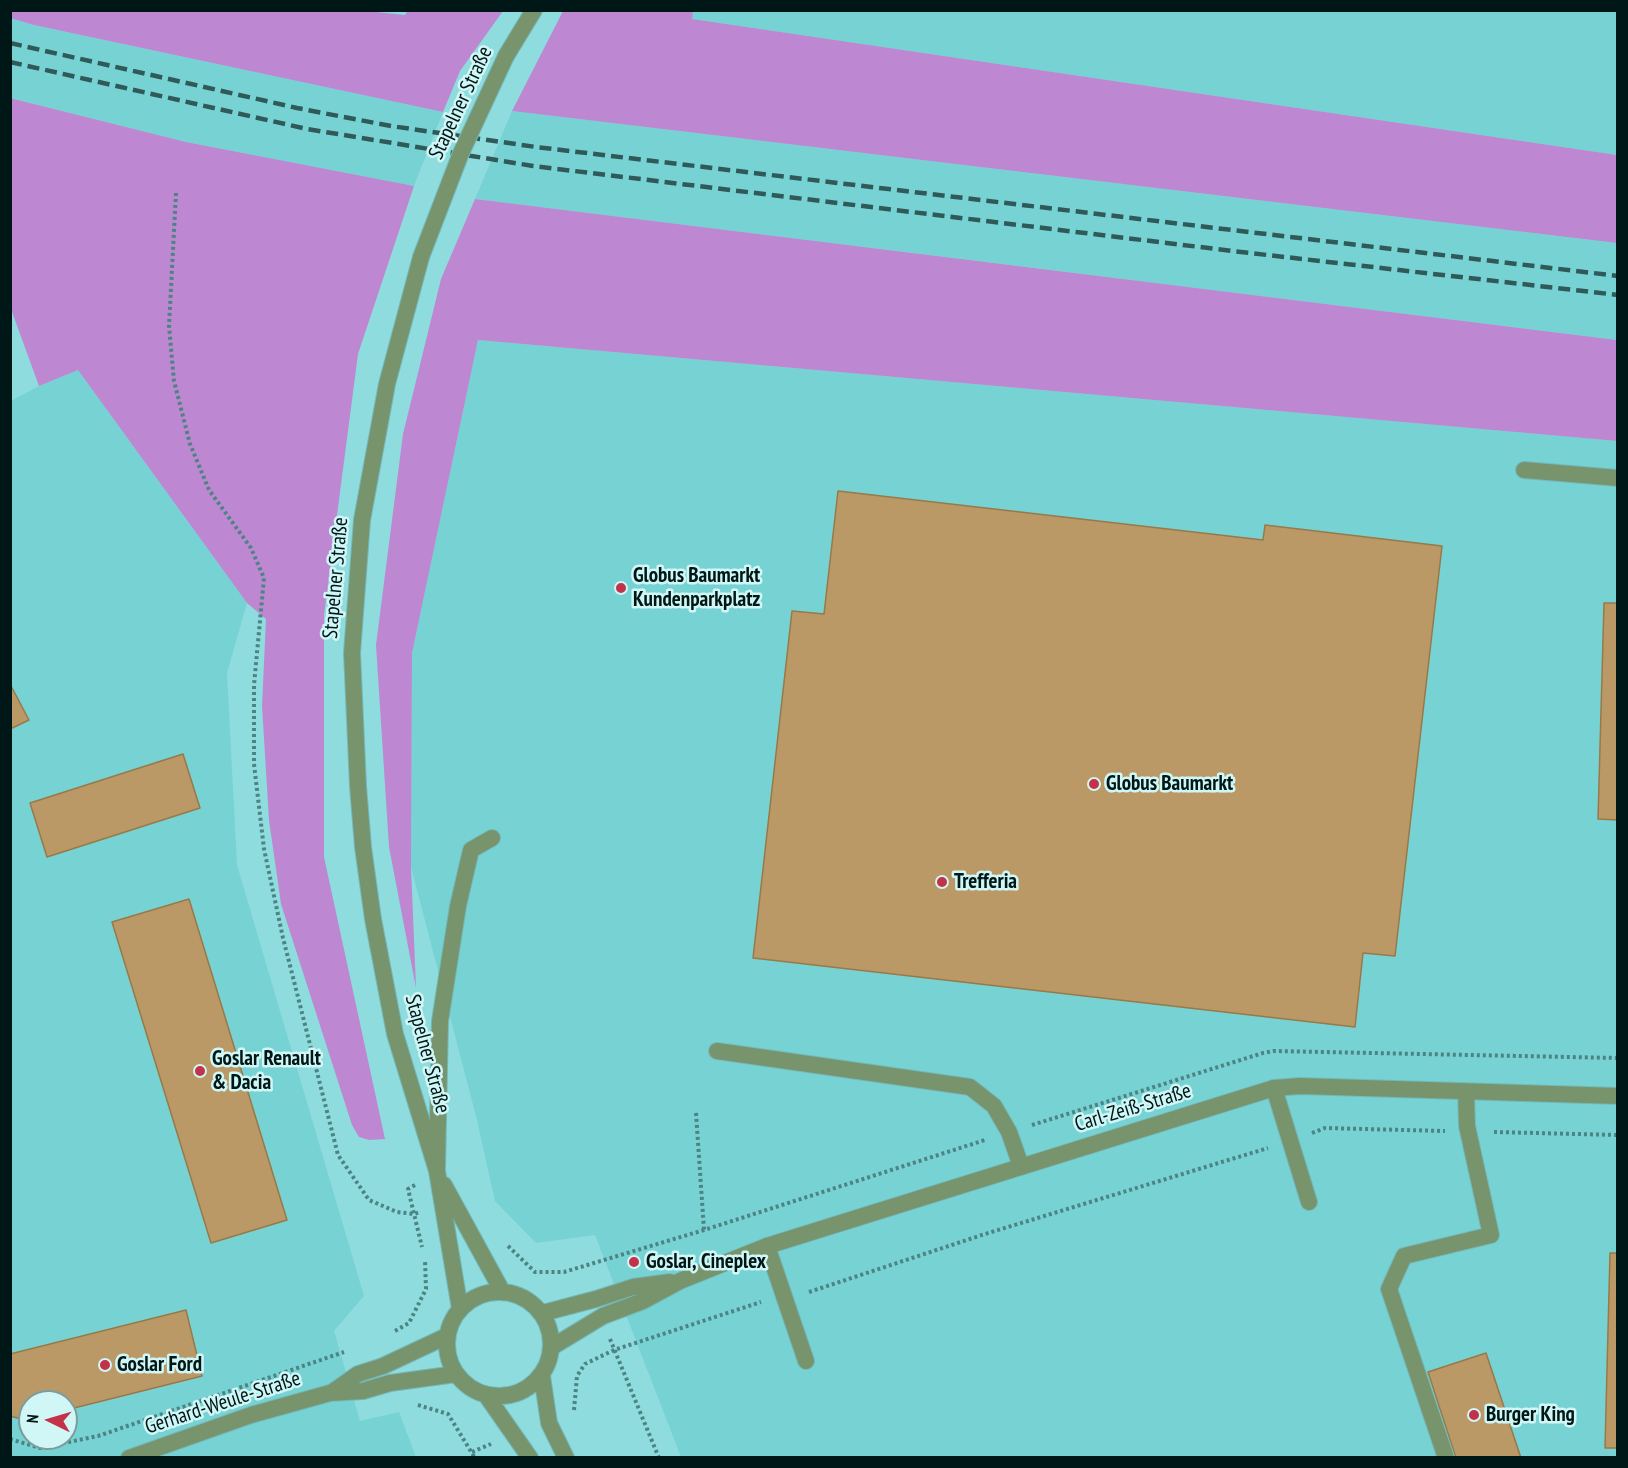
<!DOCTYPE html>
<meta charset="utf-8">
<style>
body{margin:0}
#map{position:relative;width:1628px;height:1468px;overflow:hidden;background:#8edcde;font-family:"PT Sans Narrow",sans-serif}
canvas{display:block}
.frame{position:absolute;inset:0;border:12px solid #001717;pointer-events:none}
.north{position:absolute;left:18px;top:1390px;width:60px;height:60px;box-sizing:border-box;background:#d0f6f6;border:2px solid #7d9d9d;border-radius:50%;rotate:275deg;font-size:16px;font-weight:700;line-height:24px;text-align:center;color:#001717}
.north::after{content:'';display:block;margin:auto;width:21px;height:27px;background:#c23248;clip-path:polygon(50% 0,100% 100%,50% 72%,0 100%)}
</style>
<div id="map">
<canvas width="1628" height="1468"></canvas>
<div class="frame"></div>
<div class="north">N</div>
</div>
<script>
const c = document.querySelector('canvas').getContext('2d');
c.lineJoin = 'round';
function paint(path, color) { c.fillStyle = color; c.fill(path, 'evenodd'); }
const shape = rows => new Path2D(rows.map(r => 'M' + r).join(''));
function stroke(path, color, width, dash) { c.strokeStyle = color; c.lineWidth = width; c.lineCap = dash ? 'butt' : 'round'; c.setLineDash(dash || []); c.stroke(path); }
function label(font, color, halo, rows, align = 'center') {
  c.font = font + ' "PT Sans Narrow",sans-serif'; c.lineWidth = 5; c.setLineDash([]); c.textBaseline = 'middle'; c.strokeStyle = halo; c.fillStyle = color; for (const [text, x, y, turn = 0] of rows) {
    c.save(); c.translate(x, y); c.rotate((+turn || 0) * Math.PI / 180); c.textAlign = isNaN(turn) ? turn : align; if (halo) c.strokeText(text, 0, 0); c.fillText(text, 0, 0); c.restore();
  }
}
paint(shape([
 [693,10,1617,11,1617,155,691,19],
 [10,18,34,25,443,112,414,186,186,142,11,98],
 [512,111,1617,243,1617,340,475,199],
 [478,340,1617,441,1617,1457,681,1457,595,1235,536,1243,495,1201,477,1120,411,867,412,653],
 [78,370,247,603,227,673,237,865,364,1296,334,1331,360,1421,399,1412,416,1457,11,1458,11,401,39,386],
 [30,1402,66,1402,66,1438,30,1438]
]), '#77d2d3');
paint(shape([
 [367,11,405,15,408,10,503,11,460,71,443,112,34,25,10,18,11,10],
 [563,11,693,11,692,19,1617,155,1617,243,512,111],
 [10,98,186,142,414,186,358,354,324,615,324,857,385,1139,369,1140,359,1137,352,1125,281,904,269,820,262,706,266,619,247,603,78,370,39,386,11,309],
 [475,199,1617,340,1617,441,478,340,412,653,411,867,416,988,389,847,376,645,403,434,441,279]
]), '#be87d2');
const building = shape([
 [838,491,1263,540,1265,525,1442,546,1395,956,1363,953,1355,1027,753,958,792,611,824,614,838,491],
 [1604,603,1618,603,1618,820,1598,819,1604,603],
 [10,684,29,720,10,729,10,684],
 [183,754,200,808,47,857,30,803,183,754],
 [189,899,287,1220,211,1243,112,922,189,899],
 [1610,1253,1618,1253,1618,1448,1605,1448,1610,1253],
 [186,1310,202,1376,66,1410,66,1402,30,1402,30,1419,25,1420,10,1416,10,1354,186,1310],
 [1486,1353,1521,1458,1456,1458,1428,1372,1486,1353]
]);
paint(building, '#ba9967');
stroke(building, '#987948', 1.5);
const service = shape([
 [1524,470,1618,478],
 [717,1051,970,1087,994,1106,1009,1132,1021,1166],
 [1274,1088,1309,1202],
 [437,1167,440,1021,458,906,471,850,492,838],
 [767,1246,806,1361],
 [1446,1458,1389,1289,1404,1256,1491,1235,1467,1126,1466,1092]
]);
const minor = shape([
 [543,1313,596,1299,633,1287,670,1282],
 [552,1347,603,1316,643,1301,680,1281,767,1246,1274,1088,1300,1086,1618,1096],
 [331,1393,358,1374,383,1366,447,1336],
 [129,1458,251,1415,330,1393,363,1391,390,1383,456,1374]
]);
const tertiary = shape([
 [506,56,534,10],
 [421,257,387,384,362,520,352,653,358,786,363,847,373,919,395,1034,437,1171,460,1309],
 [444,1185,502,1291],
 '447 1344a52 52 0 1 1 104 0a52 52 0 1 1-104 0Z',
 [542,1376,549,1423,566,1458],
 [486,1395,530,1458]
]);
stroke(service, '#74b9ba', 18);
stroke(minor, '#74b9ba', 18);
stroke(tertiary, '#74b9ba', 18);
stroke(shape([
 [176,193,169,326,174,381,190,444,209,490,251,548,264,578,254,685,254,764,264,849,283,938,338,1155,369,1200,397,1212,414,1214,420,1212],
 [696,1113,704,1230],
 [1032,1125,1263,1053,1274,1051,1618,1058],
 [1494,1132,1618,1135],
 [1312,1133,1325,1128,1445,1131],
 [415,1185,408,1189,422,1247],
 [508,1246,535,1272,564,1272,704,1230,985,1140],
 [809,1292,985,1234,1268,1148],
 [395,1331,409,1323,426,1289,425,1260],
 [610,1339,659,1458],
 [418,1405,448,1414,475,1458],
 [574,1410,577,1376,585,1364,614,1350,761,1302],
 [10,1439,40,1448,98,1436,344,1352],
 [472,1452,491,1444]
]), '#4e8384', 4, [3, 3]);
stroke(service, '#78946d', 16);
stroke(minor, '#78946d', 16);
stroke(tertiary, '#78946d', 16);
stroke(shape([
 [10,43,297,108,391,126,536,147,1618,276],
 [10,62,307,129,533,166,1241,252,1618,295]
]), '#30595a', 4.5, [12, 6]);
const tertiaryBridge = shape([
 [421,257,461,153,506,56]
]);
stroke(tertiaryBridge, '#74b9ba', 18, []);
stroke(tertiaryBridge, '#78946d', 16);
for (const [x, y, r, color] of [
 [621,588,6,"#c23248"],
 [1094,784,6,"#c23248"],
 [942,882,6,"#c23248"],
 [200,1071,6,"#c23248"],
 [634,1262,6,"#c23248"],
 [105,1365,6,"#c23248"],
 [1474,1415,6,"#c23248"]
]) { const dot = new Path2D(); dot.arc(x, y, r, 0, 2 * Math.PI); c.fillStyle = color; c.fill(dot); stroke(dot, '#d0f6f6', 2); }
label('21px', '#001717', '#d0f6f6', [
 ["Stapelner Straße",461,103,-65],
 ["Stapelner Straße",336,578,-85],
 ["Stapelner Straße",427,1054,75],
 ["Carl-Zeiß-Straße",1133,1108,-17],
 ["Gerhard-Weule-Straße",223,1403,-18]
]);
label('bold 21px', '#001717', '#d0f6f6', [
 ["Globus Baumarkt",633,576],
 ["Kundenparkplatz",633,600],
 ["Globus Baumarkt",1106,784],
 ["Trefferia",954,882],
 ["Goslar Renault",212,1059],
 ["& Dacia",212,1083],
 ["Goslar, Cineplex",646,1262],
 ["Goslar Ford",117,1365],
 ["Burger King",1486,1415]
], 'left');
</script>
